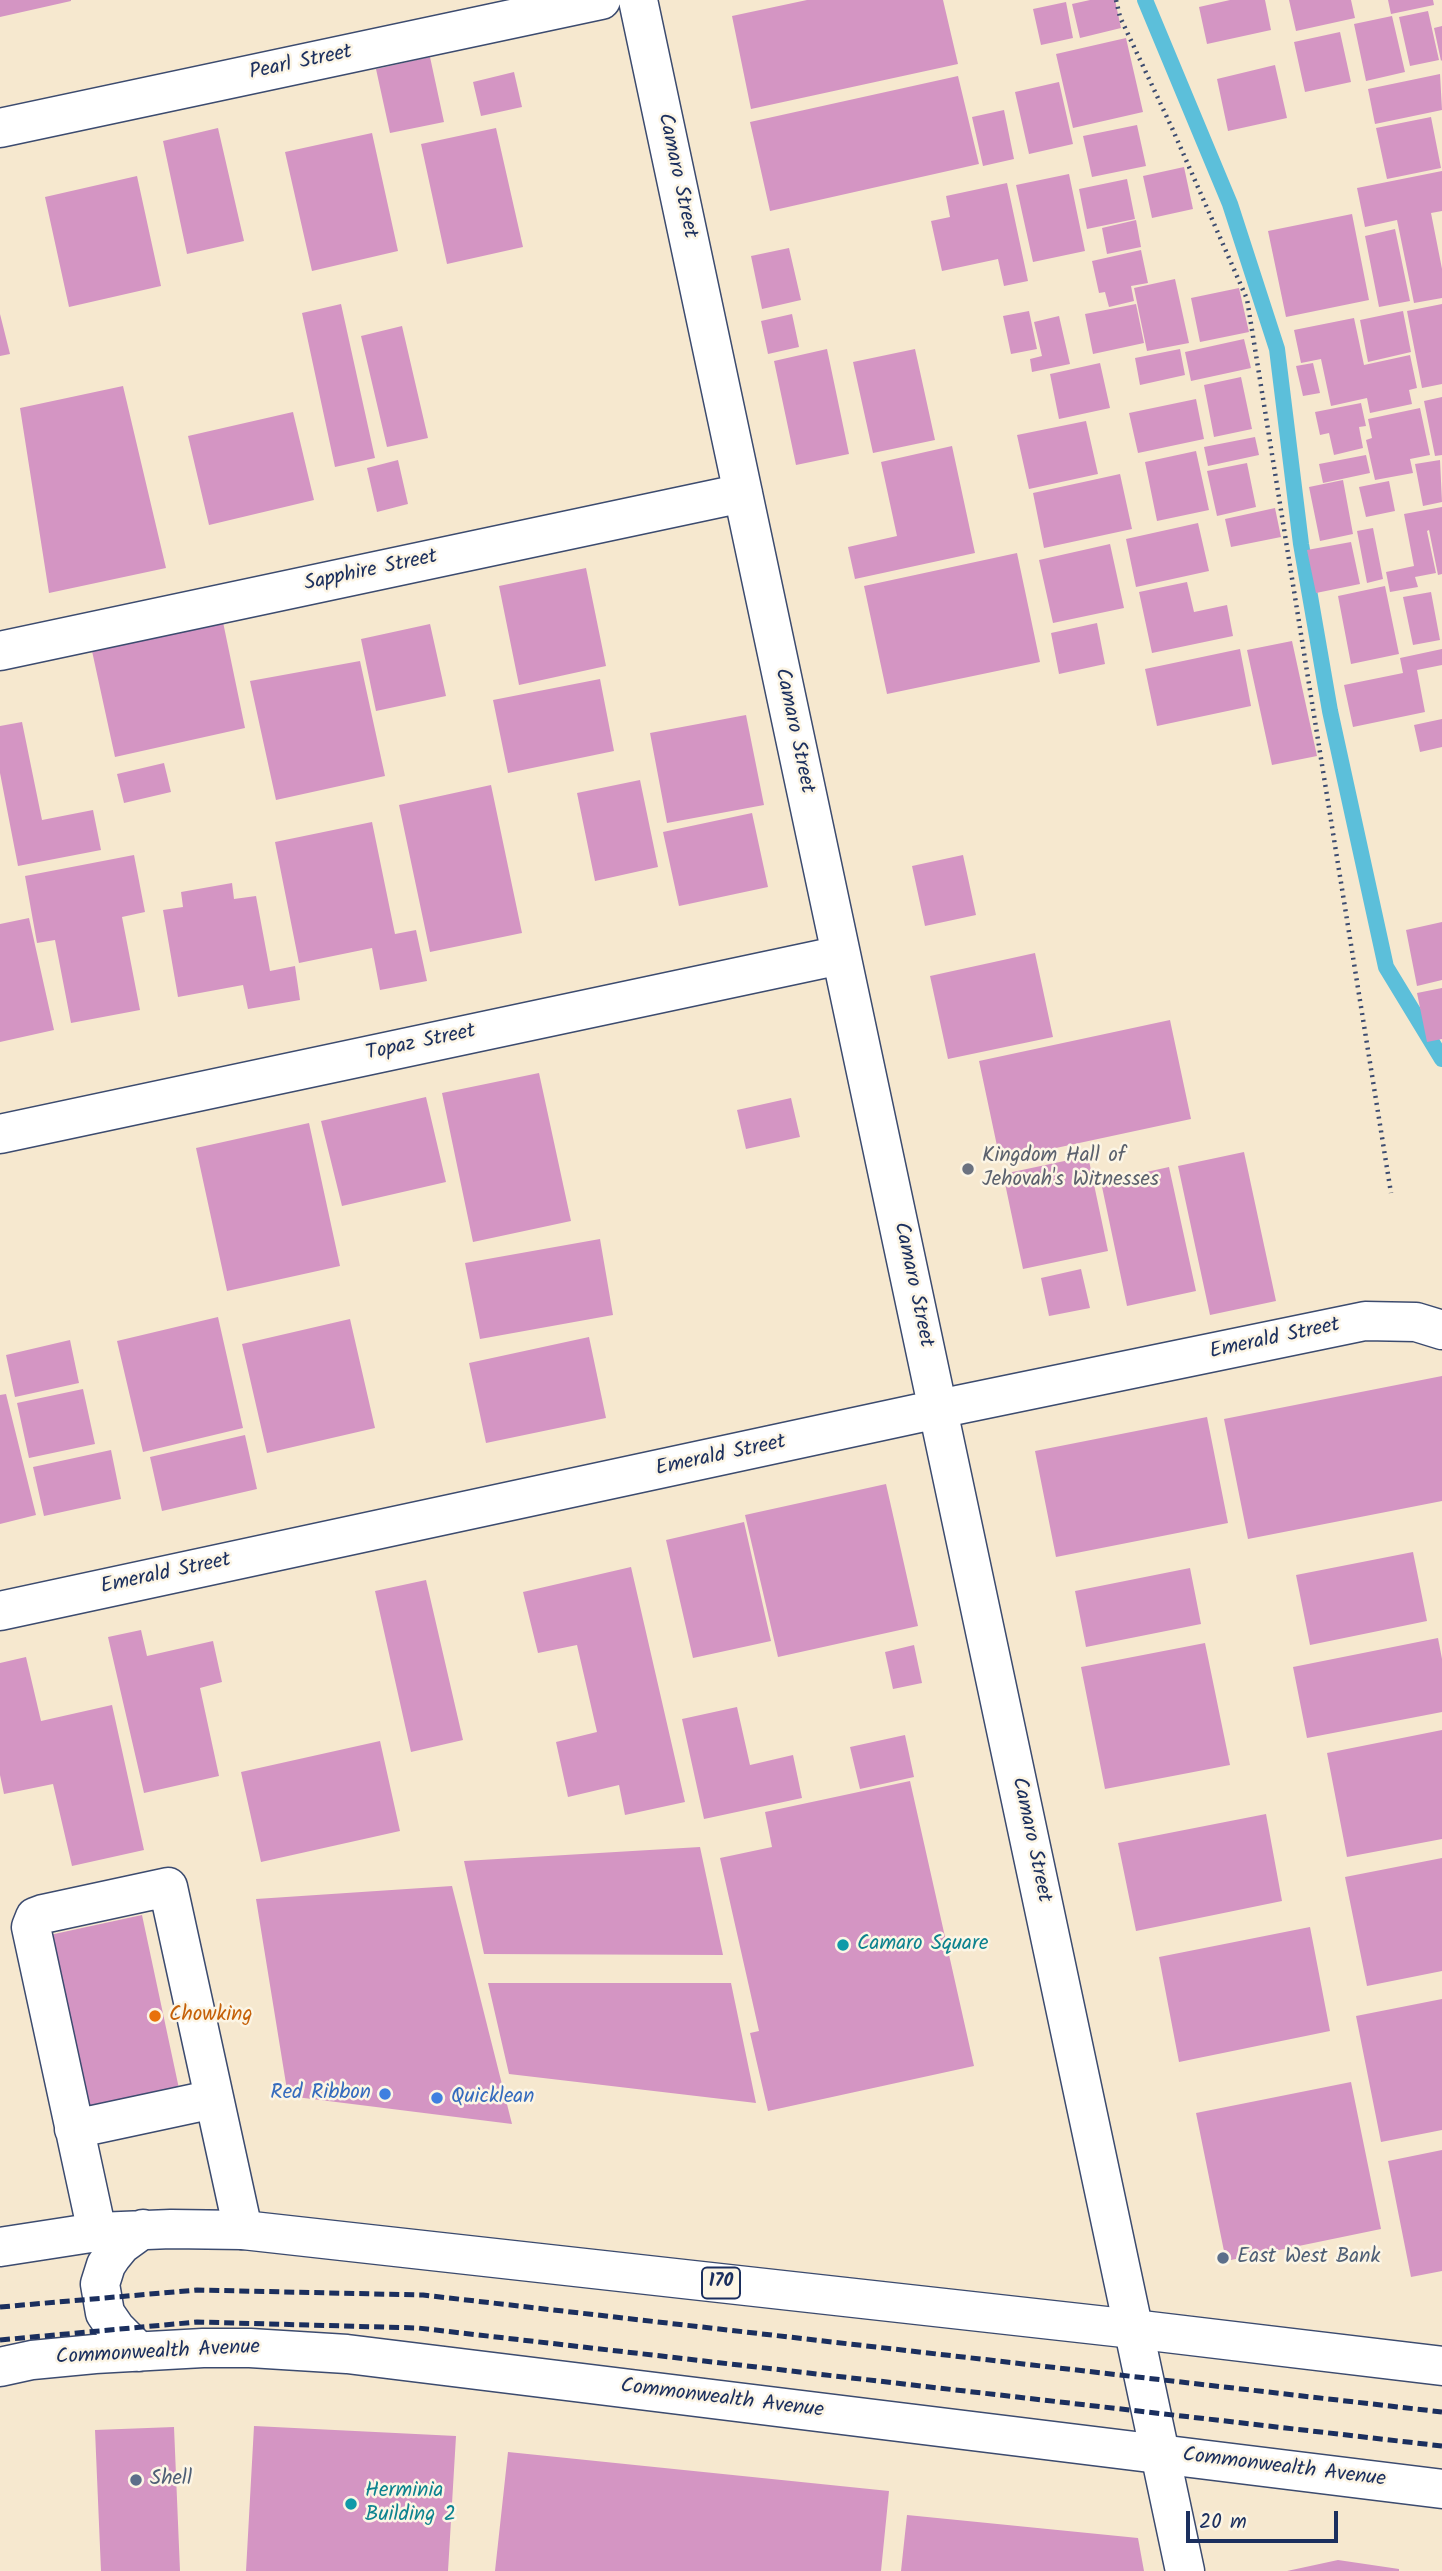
<!DOCTYPE html>
<style>
body{margin:0}
#map{position:relative;width:1442px;height:2571px;overflow:hidden;background:#f6e8cf;font-family:Kalam,sans-serif}
canvas{display:block}
.scale{position:absolute;left:1186px;top:2511px;width:152px;height:32px;box-sizing:border-box;border:4px solid #1b2f5e;border-top:0;padding-left:9px;font-size:21px;line-height:24px;white-space:nowrap;color:#1b2f5e;-webkit-text-stroke:5px #fcf5e5;paint-order:stroke}
</style>
<div id="map">
<canvas width="1442" height="2571"></canvas>
<div class="scale">20 m</div>
</div>
<script>
const c = document.querySelector('canvas').getContext('2d');
c.lineJoin = 'round';
const shape = rows => new Path2D(rows.map(r => 'M' + r).join(''));
function stroke(path, color, width, dash) { c.strokeStyle = color; c.lineWidth = width; c.lineCap = dash ? 'butt' : 'round'; c.setLineDash(dash || []); c.stroke(path); }
function paint(path, color) { c.fillStyle = color; c.fill(path, 'evenodd'); }
function label(font, color, halo, rows, align = 'center') {
  c.font = font + ' Kalam,sans-serif'; c.lineWidth = 5; c.setLineDash([]); c.textBaseline = 'middle'; c.strokeStyle = halo; c.fillStyle = color; for (const [text, x, y, turn = 0] of rows) {
    c.save(); c.translate(x, y); c.rotate((+turn || 0) * Math.PI / 180); c.textAlign = isNaN(turn) ? turn : align; if (halo) c.strokeText(text, 0, 0); c.fillText(text, 0, 0); c.restore();
  }
}
stroke(shape([
 [1145,0,1230,204,1277,349,1301,544,1330,711,1386,967,1442,1059]
]), '#5cbfda', 16);
paint(shape([
 [0,0,71,0,71,1,0,17],
 [807,0,943,0,958,64,751,109,732,16],
 [1090,0,1115,0,1121,28,1080,38,1072,4],
 [1230,0,1265,0,1271,30,1207,44,1199,7],
 [1289,0,1351,0,1355,18,1296,31],
 [1388,0,1433,0,1434,5,1391,14],
 [1066,2,1073,38,1041,45,1033,9],
 [1428,11,1439,60,1410,66,1399,17],
 [1392,16,1405,72,1366,81,1354,24],
 [1442,26,1442,60,1441,61,1434,28],
 [1340,32,1351,82,1305,92,1294,42],
 [1126,38,1143,112,1073,128,1056,54],
 [430,57,444,122,390,133,376,69],
 [1275,65,1287,118,1228,131,1217,79],
 [514,72,522,107,481,116,473,82],
 [1440,74,1442,110,1375,124,1368,89],
 [958,76,979,164,770,211,750,122],
 [1059,82,1073,144,1029,154,1015,92],
 [1004,110,1014,159,983,166,972,117],
 [1431,117,1441,168,1387,179,1376,128],
 [1137,125,1146,166,1092,177,1083,136],
 [218,128,244,241,187,254,163,141],
 [496,128,523,247,447,264,421,144],
 [372,133,398,251,312,271,285,152],
 [1184,167,1193,209,1152,218,1143,176],
 [1442,171,1442,211,1431,213,1442,269,1442,298,1414,303,1397,220,1365,227,1357,188],
 [1069,174,1085,251,1033,262,1016,185],
 [137,176,161,286,69,307,45,197],
 [1127,179,1135,219,1087,229,1079,189],
 [1007,183,1028,281,1004,286,998,259,942,271,931,221,950,217,946,196],
 [1352,214,1369,300,1286,317,1268,231],
 [1136,220,1141,247,1107,254,1102,228],
 [1395,229,1410,301,1379,307,1365,236],
 [789,248,801,300,762,309,751,256],
 [1141,250,1148,283,1131,286,1134,301,1109,307,1105,292,1099,293,1092,261],
 [1175,279,1189,343,1147,351,1134,288],
 [1239,288,1249,332,1200,342,1191,298],
 [341,304,375,458,335,467,302,313],
 [1136,304,1144,343,1093,354,1085,314],
 [1442,304,1442,384,1422,388,1407,311],
 [1029,311,1037,349,1011,354,1003,316],
 [1403,311,1411,352,1368,362,1360,320],
 [0,314,10,354,0,356],
 [792,314,799,347,768,354,761,321],
 [1059,316,1070,364,1032,372,1030,359,1042,356,1034,322],
 [1354,318,1364,365,1410,355,1417,388,1409,390,1412,404,1370,413,1367,398,1331,406,1321,359,1301,363,1294,330],
 [402,326,428,438,387,447,361,336],
 [1244,339,1251,368,1191,381,1185,352],
 [827,349,849,454,796,465,774,361],
 [915,349,935,440,873,453,853,362],
 [1180,349,1185,375,1140,385,1135,358],
 [1100,363,1110,408,1059,419,1050,374],
 [1313,363,1320,393,1303,396,1296,366],
 [1241,377,1252,429,1214,437,1204,385],
 [123,386,166,568,49,593,20,408],
 [1442,397,1442,455,1435,456,1424,401],
 [1196,399,1204,439,1138,453,1129,413],
 [1361,403,1366,426,1359,427,1363,448,1334,455,1329,433,1320,435,1315,412],
 [1420,408,1430,455,1410,459,1413,473,1375,480,1366,440,1372,438,1368,419],
 [293,412,314,500,209,525,188,436],
 [1086,421,1098,474,1029,489,1017,435],
 [1255,437,1259,455,1208,466,1204,447],
 [952,446,975,553,855,579,848,547,897,536,881,462],
 [1196,451,1209,510,1157,521,1145,462],
 [1366,455,1370,473,1323,483,1319,464],
 [398,460,408,504,377,512,367,468],
 [1440,460,1442,502,1423,506,1415,464],
 [1247,463,1256,507,1217,516,1207,471],
 [1120,474,1132,529,1044,548,1033,493],
 [1343,480,1353,534,1320,541,1309,487],
 [1389,481,1395,511,1366,517,1359,487],
 [1442,507,1442,574,1438,575,1429,530,1427,531,1436,573,1415,577,1418,587,1390,592,1386,572,1414,566,1404,514],
 [1275,508,1281,537,1231,547,1225,519],
 [1198,523,1209,571,1136,587,1126,539],
 [1373,528,1383,579,1367,583,1357,531],
 [1351,542,1360,584,1316,593,1307,550],
 [1110,544,1124,608,1053,623,1039,560],
 [1017,553,1040,662,887,694,864,586],
 [586,568,606,666,519,685,499,586],
 [1187,582,1194,612,1227,605,1233,636,1152,653,1139,592],
 [1385,586,1399,654,1351,664,1338,596],
 [1431,592,1440,640,1413,645,1403,597],
 [223,622,245,728,115,757,92,651],
 [1097,623,1105,664,1059,674,1051,633],
 [430,624,446,696,376,711,361,639],
 [1292,641,1317,756,1272,765,1247,650],
 [1240,649,1251,706,1157,726,1145,669],
 [1442,649,1442,665,1417,670,1425,712,1353,727,1344,685,1403,673,1400,658],
 [360,661,385,776,276,800,250,681],
 [600,679,614,751,508,773,493,700],
 [746,715,764,805,667,823,650,733],
 [1442,719,1442,747,1420,752,1414,725],
 [22,722,42,820,93,810,101,850,18,866,0,773,0,726],
 [164,763,171,792,124,803,117,774],
 [640,780,658,867,595,881,577,793],
 [491,785,522,933,430,952,399,805],
 [752,813,768,887,679,906,663,832],
 [372,822,395,934,416,930,427,981,380,990,372,948,299,963,275,842],
 [134,855,145,912,122,917,140,1010,71,1023,55,940,37,943,25,876],
 [963,855,976,915,925,926,912,866],
 [232,883,234,899,256,896,270,971,295,966,300,1000,248,1009,243,985,178,997,163,910,183,907,181,892],
 [29,918,54,1030,0,1042,0,924],
 [1442,922,1442,980,1417,986,1406,930],
 [1035,953,1053,1037,948,1059,930,976],
 [1442,988,1442,1039,1427,1042,1417,993],
 [1170,1020,1191,1119,1000,1160,979,1061],
 [539,1073,571,1221,473,1242,442,1093],
 [426,1097,446,1182,342,1206,321,1121],
 [791,1098,800,1137,746,1149,737,1110],
 [309,1123,340,1266,227,1291,196,1148],
 [1244,1152,1276,1301,1210,1315,1178,1166],
 [1088,1156,1108,1251,1023,1269,1003,1174],
 [1169,1167,1196,1291,1127,1306,1101,1182],
 [600,1239,613,1315,480,1339,465,1263],
 [1081,1269,1090,1308,1049,1316,1041,1278],
 [218,1317,243,1428,143,1452,117,1341],
 [350,1319,375,1428,267,1453,242,1344],
 [589,1337,606,1418,486,1443,469,1363],
 [70,1340,79,1383,15,1397,6,1355],
 [1442,1376,1442,1501,1248,1539,1224,1419],
 [83,1389,95,1444,29,1458,17,1403],
 [6,1394,36,1515,0,1524,0,1395],
 [1207,1417,1228,1523,1056,1557,1035,1451],
 [245,1435,257,1489,162,1511,150,1457],
 [111,1450,121,1499,44,1516,33,1467],
 [886,1484,918,1626,778,1657,745,1515],
 [744,1522,771,1641,693,1658,666,1540],
 [1413,1552,1427,1621,1310,1645,1296,1575],
 [631,1567,685,1802,625,1815,619,1785,568,1797,556,1742,597,1732,577,1645,538,1653,523,1592],
 [1190,1568,1201,1624,1086,1647,1075,1591],
 [426,1580,463,1740,411,1752,375,1591],
 [141,1630,147,1656,213,1641,222,1682,200,1688,219,1776,144,1793,108,1637],
 [1438,1638,1442,1659,1442,1712,1307,1738,1293,1667],
 [1205,1643,1230,1765,1105,1789,1081,1667],
 [914,1645,922,1683,893,1689,885,1652],
 [26,1657,41,1721,112,1705,144,1850,72,1866,53,1784,4,1794,0,1775,0,1663],
 [737,1707,750,1765,793,1755,802,1798,704,1819,682,1719],
 [1442,1730,1442,1839,1347,1857,1327,1753],
 [905,1735,914,1777,860,1789,850,1747],
 [380,1741,400,1831,261,1862,241,1772],
 [910,1781,974,2066,768,2111,750,2033,759,2031,720,1858,772,1847,765,1812],
 [1266,1814,1282,1901,1136,1931,1118,1843],
 [700,1847,723,1955,484,1954,464,1861],
 [1442,1858,1442,1971,1367,1986,1345,1877],
 [452,1886,512,2124,288,2096,256,1899],
 [142,1915,181,2098,83,2118,45,1936],
 [1310,1927,1330,2031,1179,2062,1159,1957],
 [488,1983,731,1983,756,2103,509,2074],
 [1442,1999,1442,2130,1381,2142,1356,2016],
 [1351,2082,1381,2229,1226,2261,1196,2113],
 [1442,2150,1442,2271,1411,2277,1388,2161],
 [254,2426,456,2436,448,2571,246,2571],
 [174,2427,180,2571,101,2571,95,2430],
 [508,2452,889,2491,881,2571,495,2571],
 [907,2515,1138,2538,1144,2571,901,2571],
 [1338,2560,1399,2569,1399,2571,1287,2571]
]), '#d495c3');
const minor = shape([
 [638,0,1185,2571],
 [0,128,601,0],
 [0,651,743,493],
 [0,1134,841,955],
 [0,1611,938,1409,1365,1321,1416,1322,1442,1330],
 [74,2129,214,2099],
 [97,2232,31,1927,35,1917,43,1914,168,1887,243,2230]
]);
const major = shape([
 [0,2247,97,2232,171,2229,243,2230,1133,2329,1442,2366],
 [139,2352,116,2329,105,2313,100,2284,106,2265,112,2256,121,2245,143,2229],
 [0,2367,32,2360,95,2354,203,2348,250,2348,347,2354,1442,2489]
]);
stroke(minor, '#3c4b6f', 41);
stroke(major, '#3c4b6f', 41);
stroke(shape([
 [1116,0,1120,17,1172,128,1247,299,1391,1193]
]), '#3c4b6f', 4.5, [2, 5]);
stroke(minor, '#fff', 38);
stroke(major, '#fff', 38);
stroke(shape([
 [0,2307,197,2290,423,2295,1442,2412],
 [0,2340,197,2322,418,2328,1442,2446]
]), '#1b2f5e', 5, [10, 5]);
for (const [x, y, r, color] of [
 [968,1169,7,"#6b7280"],
 [843,1945,7,"#0f9aa8"],
 [155,2016,7,"#e8710a"],
 [385,2094,7,"#3f7fe0"],
 [437,2098,7,"#3f7fe0"],
 [1223,2258,7,"#5c6f8a"],
 [136,2480,7,"#5c6f8a"],
 [351,2504,7,"#0f9aa8"]
]) { const dot = new Path2D(); dot.arc(x, y, r, 0, 2 * Math.PI); c.fillStyle = color; c.fill(dot); stroke(dot, '#fcf5e5', 2.5); }
for (const [x, y, w] of [
 [721,2283,38]
]) { const box = new Path2D(); box.roundRect(x - w / 2, y - 15.5, w, 31, 5); c.fillStyle = '#fcf5e5'; c.fill(box); stroke(box, '#1b2f5e', 2); }
label('bold 19px', '#1b2f5e', null, [
 ["170",721,2283]
]);
label('21px', '#1b2f5e', '#fcf5e5', [
 ["Pearl Street",301,64,-12],
 ["Camaro Street",676,176,78],
 ["Sapphire Street",371,572,-12],
 ["Camaro Street",793,731,78],
 ["Topaz Street",421,1044,-12],
 ["Camaro Street",912,1285,78],
 ["Emerald Street",1275,1340,-12],
 ["Emerald Street",721,1457,-12],
 ["Emerald Street",166,1575,-12],
 ["Camaro Street",1030,1840,78],
 ["Commonwealth Avenue",158,2354,-3],
 ["Commonwealth Avenue",722,2400,7],
 ["Commonwealth Avenue",1284,2469,7]
]);
label('21px', '#5b616d', '#fcf5e5', [
 ["Kingdom Hall of",982,1157],
 ["Jehovah's Witnesses",982,1181]
], 'left');
label('21px', '#0d838f', '#fcf5e5', [
 ["Camaro Square",857,1945],
 ["Herminia",365,2492],
 ["Building 2",365,2516]
], 'left');
label('21px', '#c56008', '#fcf5e5', [
 ["Chowking",169,2016]
], 'left');
label('21px', '#366cbe', '#fcf5e5', [
 ["Red Ribbon",371,2094],
 ["Quicklean",451,2098,"left"]
], 'right');
label('21px', '#4e5e75', '#fcf5e5', [
 ["East West Bank",1237,2258],
 ["Shell",150,2480]
], 'left');
</script>
